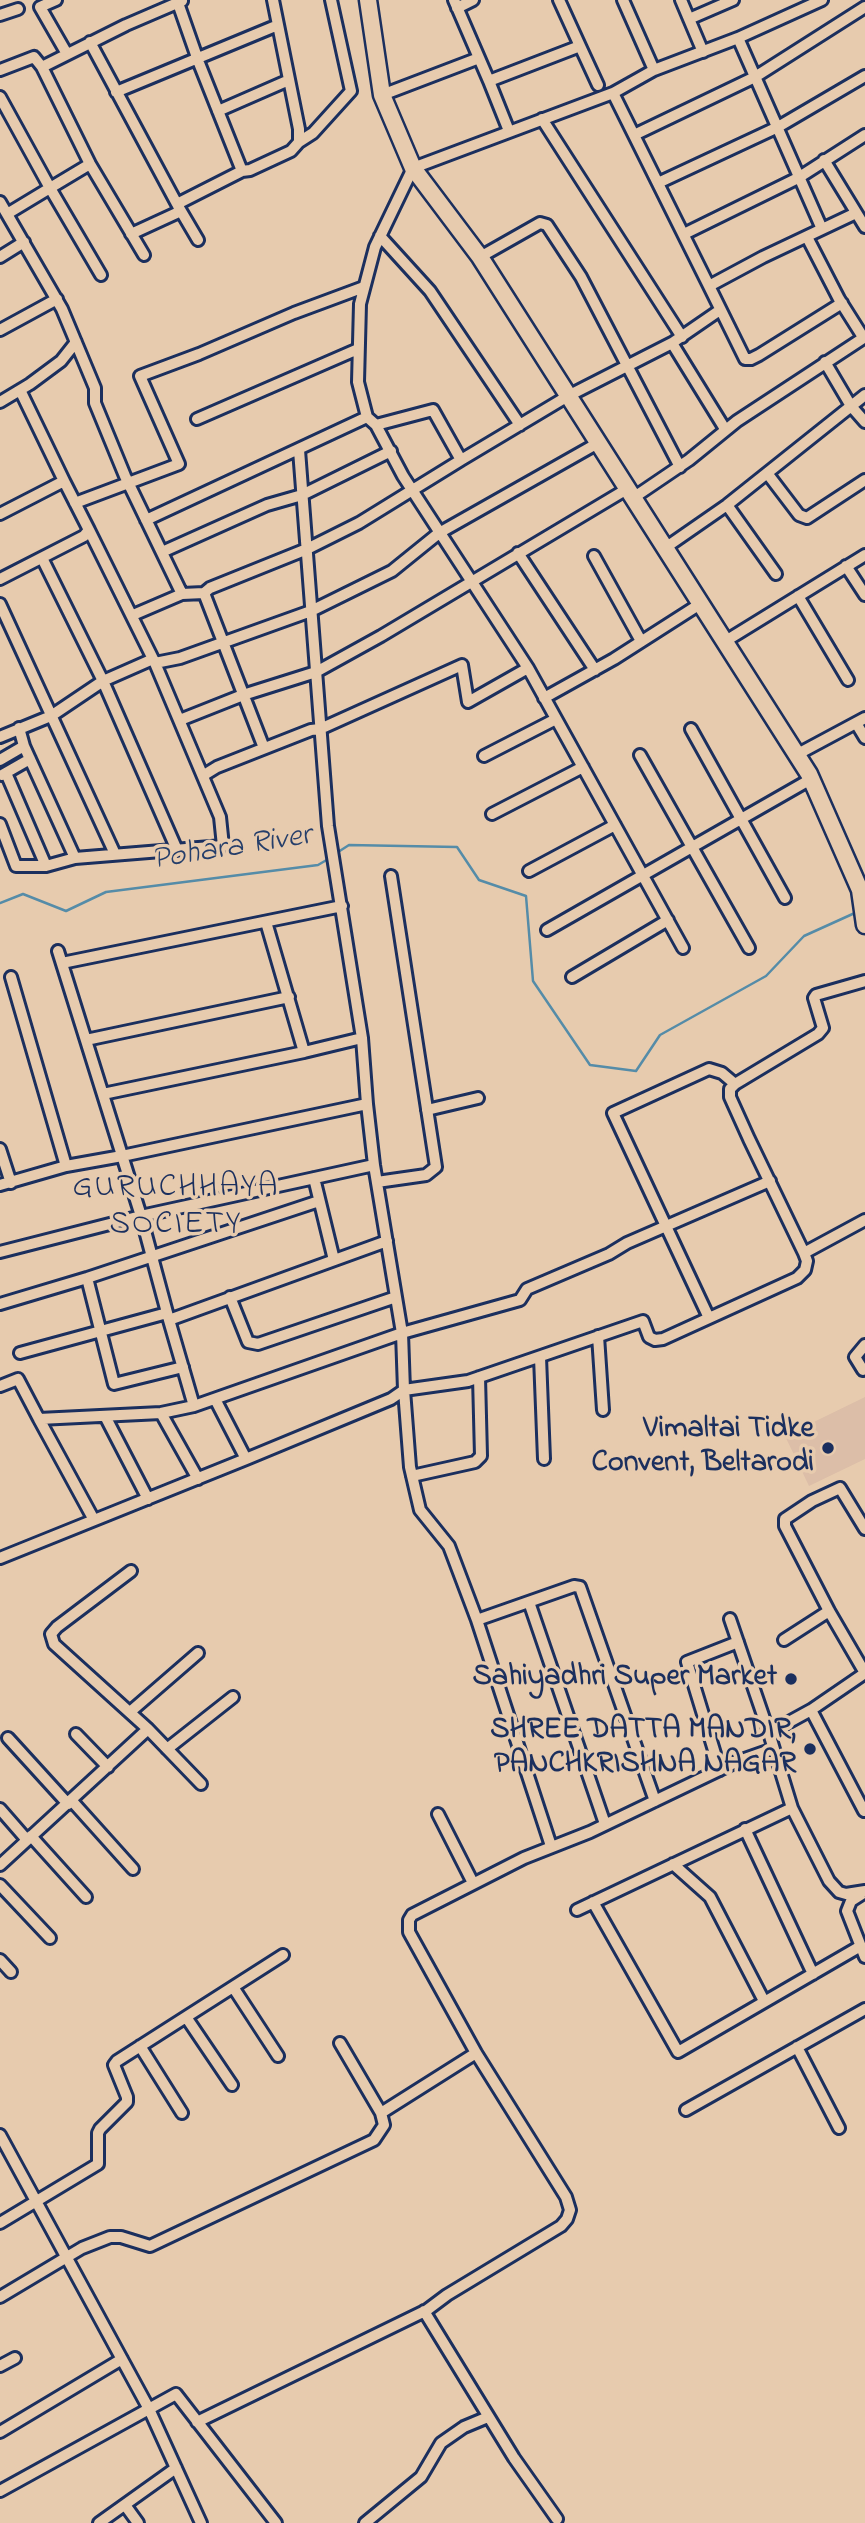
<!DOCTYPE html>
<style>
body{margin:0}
canvas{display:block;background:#e7cbae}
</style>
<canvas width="865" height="2523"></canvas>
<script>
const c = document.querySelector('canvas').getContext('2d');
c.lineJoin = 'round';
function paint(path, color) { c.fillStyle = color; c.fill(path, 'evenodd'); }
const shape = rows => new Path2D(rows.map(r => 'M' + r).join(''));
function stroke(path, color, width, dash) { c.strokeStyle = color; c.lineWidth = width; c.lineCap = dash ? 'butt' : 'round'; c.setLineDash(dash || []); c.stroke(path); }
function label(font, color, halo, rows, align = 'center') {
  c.font = font + ' "Indie Flower",sans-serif'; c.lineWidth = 7; c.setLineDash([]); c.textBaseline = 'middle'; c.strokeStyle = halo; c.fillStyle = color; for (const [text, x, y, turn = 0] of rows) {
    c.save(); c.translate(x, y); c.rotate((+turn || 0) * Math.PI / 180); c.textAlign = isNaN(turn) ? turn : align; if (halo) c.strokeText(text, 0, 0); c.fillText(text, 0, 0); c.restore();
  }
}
paint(shape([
 [865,1397,865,1459,809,1486,785,1436]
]), '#dcbea8');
stroke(shape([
 [335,854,349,845,457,847,479,880,526,896,533,981,590,1065,636,1071,660,1035,766,976,804,936,857,912],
 [0,903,23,894,66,911,106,892,318,865,330,858]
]), '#558ca8', 2.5);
const street = shape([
 [56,0,40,7,67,54],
 [454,0,489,81,580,46,598,85],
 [559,0,580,46],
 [623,0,654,70],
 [681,0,703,52],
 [178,3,199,63,242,171,250,170,291,151,299,142,299,129,273,0],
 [457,8,473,0],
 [0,15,18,9],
 [689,19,733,0],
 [738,38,822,229],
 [90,42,177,204,242,171],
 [42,67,90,164,144,255],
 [0,70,34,57,42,67,126,25,182,1],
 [489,81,509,131],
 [116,92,278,25],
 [613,93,709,286],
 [382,95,479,58],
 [0,97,50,188,7,214],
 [218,111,289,80],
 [542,119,682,337],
 [634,135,755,77,865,7],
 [299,142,313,133,351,91,331,0],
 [824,160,865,227],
 [90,164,50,188,101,275],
 [658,183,778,127,865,76],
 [0,202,62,309,95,388,95,403,125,476,182,594,133,615],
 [178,206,198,240],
 [131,234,181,211],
 [684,234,798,178,865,135],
 [380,236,430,291,520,425],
 [807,237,839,299,863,337],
 [0,257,24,242],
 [480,257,540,223,547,225,581,277,680,467],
 [842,303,759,355,751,359,745,359,709,286,763,257,856,213],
 [0,330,57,299],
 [672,343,725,429],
 [825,362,851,406,865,422],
 [20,390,64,481],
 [0,402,30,384,61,361,76,342],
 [367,417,376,425,403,476,528,668,683,948],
 [197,419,358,349],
 [376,425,433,410,461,460,568,396,672,343,720,310],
 [767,473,799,515,807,518,865,480],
 [633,498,689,460,737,421,865,337],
 [75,503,179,464,140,376,199,354,294,313,364,287],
 [727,505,776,574],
 [0,514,64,481,89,530,84,536,0,579],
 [146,520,367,417,358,382,360,304,375,247,413,168,613,93,654,70,738,38,822,0],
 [89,530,155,663,180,658,311,611,392,571,439,533,598,443],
 [665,548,727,505,865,395],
 [162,552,267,505,302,495,391,451],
 [518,553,595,670],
 [594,556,641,641],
 [42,558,103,681,177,850],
 [846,566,865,595],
 [204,593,264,748],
 [182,594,204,593,210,588,307,549,359,523,461,460],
 [798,596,848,680],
 [0,604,115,854],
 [724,642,865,555],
 [544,698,614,659,700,604],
 [180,720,243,695,316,672,381,636,627,489],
 [856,723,865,738],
 [19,728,24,746,75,858,223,846,220,817,155,663],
 [691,729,785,898],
 [0,737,51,716,103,681,153,659],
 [640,755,749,948],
 [796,755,865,718],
 [484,756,556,719],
 [0,760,24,746],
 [6,773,46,866],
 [2,775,30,759],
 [204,775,217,767,311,730,320,729,462,665,468,702,528,668],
 [492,814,583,767],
 [0,824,16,866,46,866,75,858],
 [529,871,615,825],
 [547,930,811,779],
 [62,963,342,906],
 [11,977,66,1166],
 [572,977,668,920],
 [86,1040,289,997],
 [304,1052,362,1038],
 [103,1094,304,1052,266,922],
 [427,1110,478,1098],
 [0,1149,11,1183],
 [374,1165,141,1216,169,1320,387,1241],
 [314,1178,334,1260],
 [377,1182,426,1175,436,1167,391,876],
 [0,1185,66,1166,122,1156,367,1104,362,1038,328,826,299,450],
 [0,1252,141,1216,58,951],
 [804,1253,865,1220],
 [87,1278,114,1384,183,1367],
 [230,1297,248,1342,258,1344,396,1297],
 [0,1304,87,1278,319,1201],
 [709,1318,613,1113,709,1069,722,1073,735,1084],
 [169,1320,194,1406,402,1333,520,1300,527,1289,609,1254,627,1243,770,1181],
 [598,1336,603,1410],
 [20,1353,167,1313],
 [540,1357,544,1459],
 [863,1370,855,1357,865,1345],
 [0,1386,18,1379,39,1419,161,1413,194,1406],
 [215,1399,246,1459],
 [161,1413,198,1479],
 [105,1416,148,1499],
 [39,1419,94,1520],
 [412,1476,475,1462,481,1456,479,1377],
 [865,1529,840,1488,812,1501,785,1519,785,1526,829,1611,865,1673],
 [0,1558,246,1459,391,1399,404,1390,402,1333,374,1165,367,1104],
 [131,1571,57,1627,51,1634,54,1644,148,1729,201,1784],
 [529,1602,605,1824],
 [730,1619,769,1733],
 [477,1620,551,1846],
 [784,1640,829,1611],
 [865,1673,811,1710,769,1733,792,1808,829,1881,839,1892,846,1894,865,1891],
 [811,1710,864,1811],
 [130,1712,198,1653],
 [76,1734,108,1767],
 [8,1738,68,1804],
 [167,1749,233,1697],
 [720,1770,687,1662,738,1642],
 [72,1801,133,1869],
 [655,1801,580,1587,574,1586,477,1620,449,1546,420,1510,410,1467,404,1390,468,1381,643,1321,649,1337,655,1340,663,1339,797,1278,805,1270,807,1261,804,1253,749,1139,730,1097,730,1089,735,1084,818,1034,823,1028,814,998,816,995,865,981],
 [0,1809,27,1840],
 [438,1814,473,1883],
 [745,1829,813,1974],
 [31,1836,86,1897],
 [673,1864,710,1897,764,2001],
 [0,1865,148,1729],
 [0,1885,50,1938],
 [862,1894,851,1901,847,1911,865,1957],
 [593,1902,678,2052,859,1947],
 [577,1910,792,1808],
 [0,1960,11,1972],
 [233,1987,278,2056],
 [186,2017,232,2085],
 [340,2043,381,2113],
 [140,2046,182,2113],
 [797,2047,839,2128],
 [686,2110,865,2009],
 [0,2135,149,2409,201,2523],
 [0,2223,98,2164,98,2133,100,2129,127,2102,127,2097,114,2065,117,2061,283,1955],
 [0,2297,82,2248,110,2237,121,2237,150,2246,374,2140,384,2125,381,2113,476,2053],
 [424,2311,514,2458,557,2519],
 [0,2366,15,2358],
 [197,2422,427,2310,447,2295,561,2226,567,2219,570,2210,566,2197,476,2053,409,1932,409,1920,412,1915,524,1858,590,1832,736,1762,773,1749],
 [0,2432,122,2359],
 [0,2491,176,2394,276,2523],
 [125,2505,138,2523],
 [99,2523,176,2468],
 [365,2523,421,2477,441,2443,464,2427,488,2417]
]);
const secondary = shape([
 [368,0,382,95,413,168,480,257,809,774,860,890,865,925]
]);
stroke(street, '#1b2f5e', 16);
stroke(secondary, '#1b2f5e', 21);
stroke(street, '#e7cbae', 10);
stroke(secondary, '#e7cbae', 16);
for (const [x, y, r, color] of [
 [828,1448,7,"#1b2f5e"],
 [791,1679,7,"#1b2f5e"],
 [810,1749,7,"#1b2f5e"]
]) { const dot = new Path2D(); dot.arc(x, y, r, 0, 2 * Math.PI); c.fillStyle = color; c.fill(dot); stroke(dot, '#e7cbae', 2.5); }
label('bold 30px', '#1b2f5e', '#e7cbae', [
 ["Vimaltai Tidke",814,1431],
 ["Convent, Beltarodi",814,1465],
 ["Sahiyadhri Super Market",777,1679],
 ["SHREE DATTA MANDIR,",796,1732],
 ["PANCHKRISHNA NAGAR",796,1766]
], 'right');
label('italic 32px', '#253e6a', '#e7cbae', [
 ["Pohara River",232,850,-9]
]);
c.letterSpacing = '2px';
label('32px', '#1b2f5e', '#e7cbae', [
 ["GURUCHHAYA",176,1190],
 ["SOCIETY",176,1227]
]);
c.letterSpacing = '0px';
</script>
